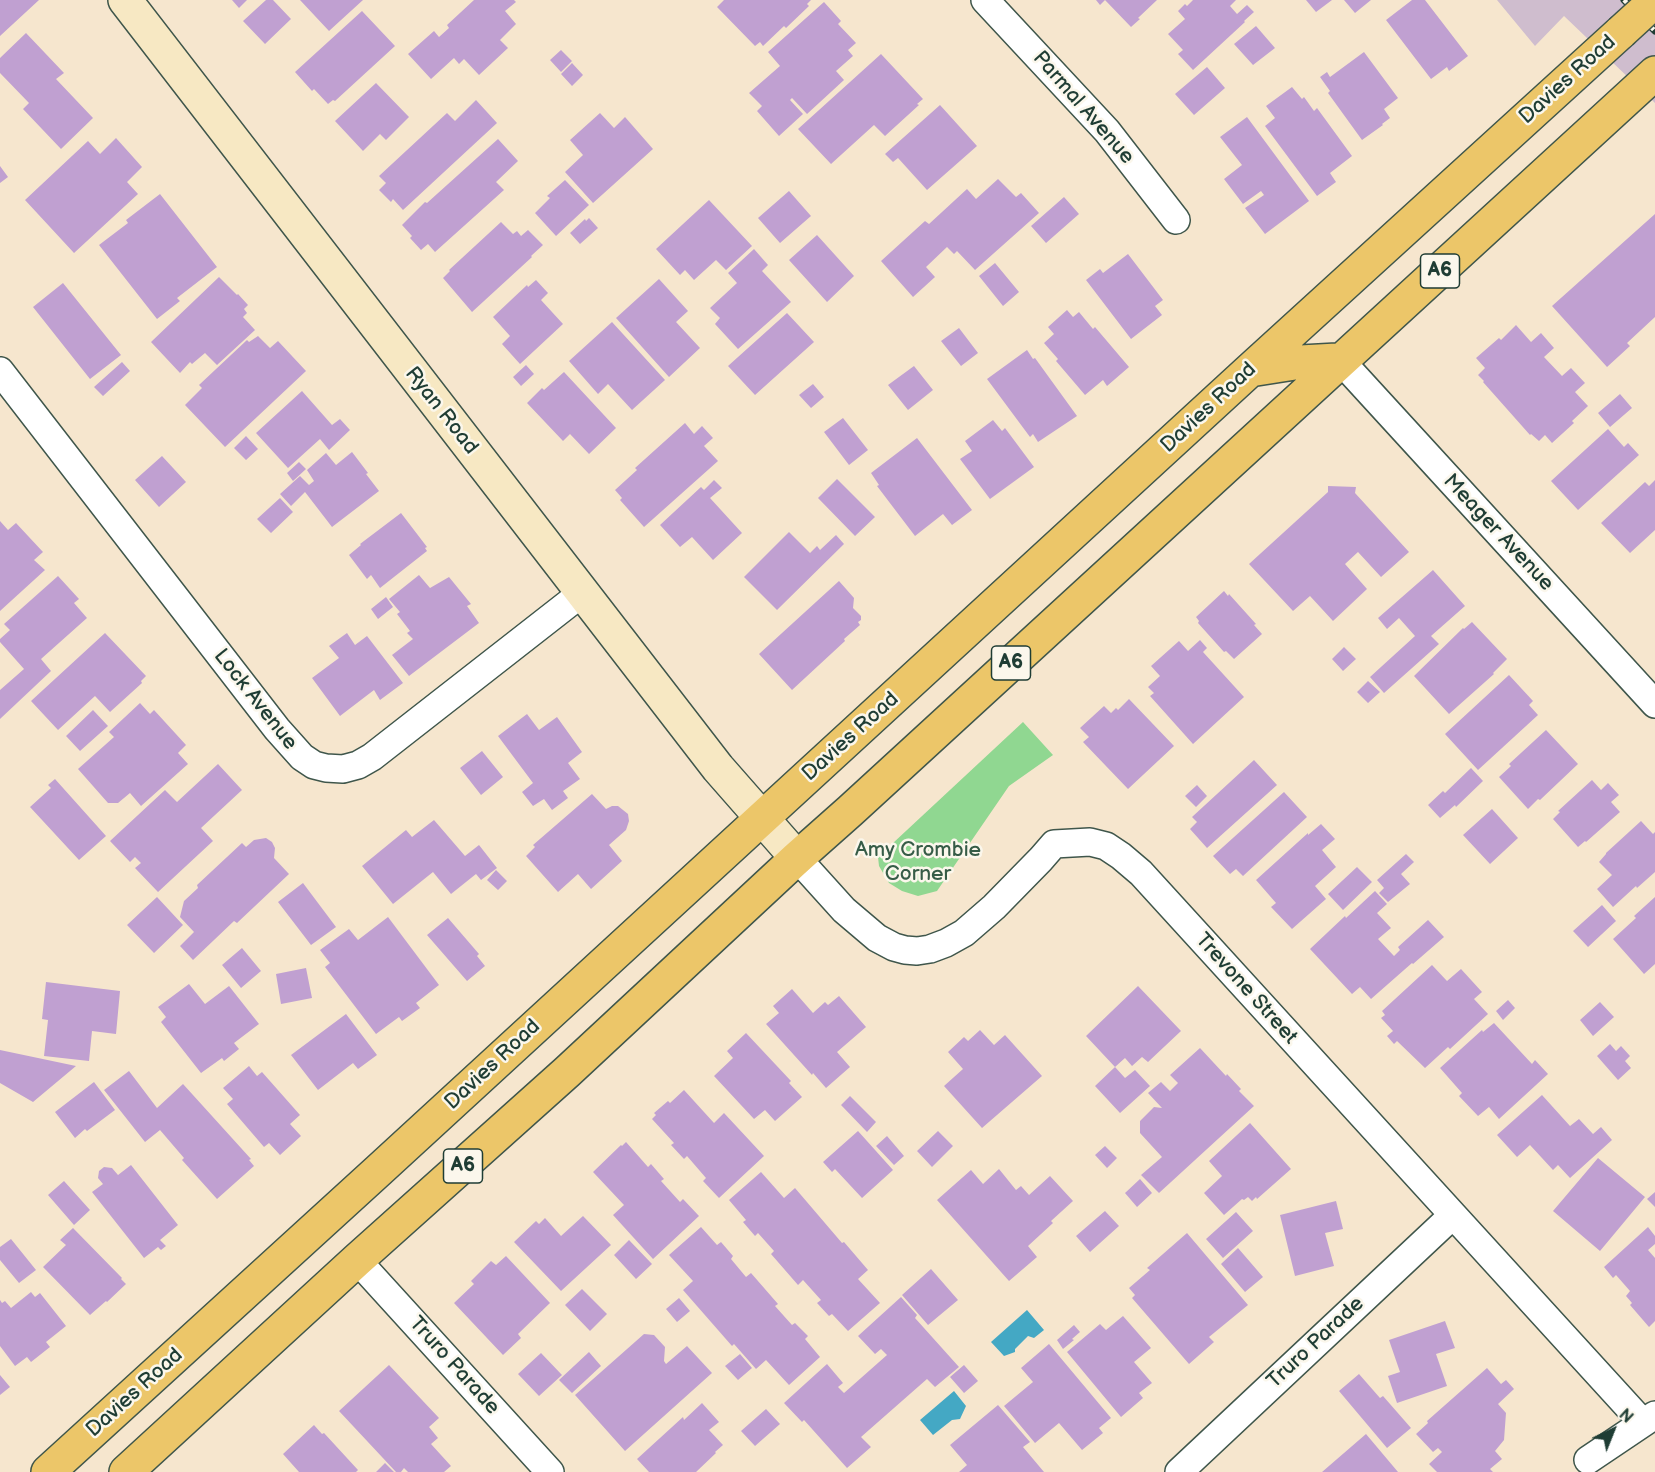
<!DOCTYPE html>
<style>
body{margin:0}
#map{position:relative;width:1655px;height:1472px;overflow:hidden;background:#f6e6ce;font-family:"Balsamiq Sans",sans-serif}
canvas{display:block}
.north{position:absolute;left:1583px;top:1400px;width:60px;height:60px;-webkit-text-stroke:4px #fbf7ec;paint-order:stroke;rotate:43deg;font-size:16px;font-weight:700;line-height:24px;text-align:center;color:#1f3d34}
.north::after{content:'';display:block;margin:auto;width:21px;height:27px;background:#1f3d34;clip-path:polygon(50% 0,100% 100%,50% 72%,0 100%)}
</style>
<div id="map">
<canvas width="1655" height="1472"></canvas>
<div class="north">N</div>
</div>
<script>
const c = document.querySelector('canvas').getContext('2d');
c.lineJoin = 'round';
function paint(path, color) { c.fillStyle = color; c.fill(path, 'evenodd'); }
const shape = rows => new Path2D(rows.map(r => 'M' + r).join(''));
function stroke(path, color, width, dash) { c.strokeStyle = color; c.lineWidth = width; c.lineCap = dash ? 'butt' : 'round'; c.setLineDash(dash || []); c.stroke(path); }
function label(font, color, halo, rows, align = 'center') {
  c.font = font + ' "Balsamiq Sans",sans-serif'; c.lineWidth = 5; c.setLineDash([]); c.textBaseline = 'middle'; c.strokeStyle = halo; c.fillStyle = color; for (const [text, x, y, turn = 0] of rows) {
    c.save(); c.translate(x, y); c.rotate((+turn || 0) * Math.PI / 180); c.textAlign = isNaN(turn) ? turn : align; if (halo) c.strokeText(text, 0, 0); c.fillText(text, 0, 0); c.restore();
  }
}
paint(shape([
 [1497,0,1655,0,1655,103,1564,16,1535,46]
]), '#cfbdce');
paint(shape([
 [1023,722,1053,755,1009,786,937,891,918,896,902,891,889,883,879,866,878,857]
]), '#90d791');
paint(shape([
 [1027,1310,1044,1330,1034,1338,1028,1336,1015,1349,1015,1352,1004,1356,991,1342],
 [954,1391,966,1406,960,1419,952,1420,933,1435,920,1420]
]), '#44a8c4');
paint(shape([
 [0,0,39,0,0,36],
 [232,0,247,0,239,8],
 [266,0,273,0,291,19,265,44,243,21],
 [300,0,363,0,329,31],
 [474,0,514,0,516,2,505,11,516,24,500,40,508,48,479,75,464,59,459,64,454,58,431,79,408,54,434,31,439,37,449,28,447,25],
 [724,0,811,0,807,4,809,6,786,28,784,26,763,46,760,42,755,46,717,7],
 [1096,0,1157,0,1138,18,1140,19,1131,27,1105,0,1100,5],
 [1193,0,1236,0,1230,6,1237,14,1247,5,1254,12,1244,21,1245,22,1193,70,1178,54,1183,50,1168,34,1185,19,1178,11,1185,4,1187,6],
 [1306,0,1332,0,1316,12],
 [1344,0,1371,0,1355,13],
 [1412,0,1425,0,1468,56,1449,71,1447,67,1431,79,1386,20],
 [824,2,841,21,838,24,856,43,848,50,853,56,836,71,844,80,807,114,792,98,790,100,803,114,779,136,757,111,762,106,749,93,780,66,768,52],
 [362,11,395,46,335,101,333,100,328,104,314,89,312,91,295,72],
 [1256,26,1275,48,1253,65,1234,44],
 [26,33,64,73,56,79,93,118,61,149,23,109,29,103,0,73,0,58],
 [561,50,572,61,561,72,550,60],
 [1364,52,1398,98,1384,109,1390,118,1382,124,1383,125,1362,140,1328,93,1330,91,1320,77,1327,72,1330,77],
 [881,54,923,99,917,104,919,105,885,136,874,125,831,164,798,129],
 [572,63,583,75,572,86,561,74],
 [1207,67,1225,88,1194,115,1175,94],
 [376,83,409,117,386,140,380,134,363,151,335,121],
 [1292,87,1302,99,1304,97,1314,111,1317,108,1352,156,1330,173,1336,182,1317,196,1265,126,1275,118,1266,106],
 [476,100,497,123,403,210,393,199,391,202,379,190,386,183,379,176,447,113,455,121],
 [940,105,977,146,927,190,898,158,893,162,885,154],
 [600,113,614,128,625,117,653,149,593,203,565,172,583,155,570,140],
 [1247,117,1309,201,1265,234,1245,208,1264,195,1261,191,1243,204,1224,179,1242,165,1220,137],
 [116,138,142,167,127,182,138,194,74,253,25,200,88,141,100,154],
 [498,139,518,161,496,182,504,190,435,252,428,244,421,250,410,238,412,236,402,225,425,202,427,203],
 [0,166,8,177,0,183],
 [998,179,1016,197,1021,193,1039,213,975,270,957,251,954,254,947,247,926,267,935,277,913,297,881,261,925,221,929,224,967,189,976,199],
 [565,180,589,205,556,236,535,213,550,198,547,196],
 [789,191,811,216,780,243,758,218],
 [160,194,217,267,177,298,180,301,157,319,99,245,128,223,126,220],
 [1064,197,1079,214,1046,243,1031,226],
 [709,200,752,246,726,270,716,260,694,280,685,270,680,275,656,249],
 [1655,214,1655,317,1627,343,1630,346,1607,367,1552,306],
 [589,218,598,228,580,244,570,233,585,219,586,221],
 [501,222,513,234,517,231,521,236,528,230,543,245,531,256,532,257,472,312,443,278,450,271,449,270],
 [817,235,854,276,827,302,789,260],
 [754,249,768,265,762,271,791,302,738,349,715,324,720,318,710,308,737,283,728,273],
 [1128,254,1163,300,1155,306,1162,315,1131,339,1086,280,1100,269,1103,273],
 [995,263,1019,292,1003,306,979,276],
 [219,277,237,295,238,294,248,305,244,309,247,313,243,317,255,330,217,365,205,353,192,364,190,362,180,373,151,342],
 [659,279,688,311,676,322,700,348,669,377,616,318],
 [536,280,548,293,541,300,563,324,520,364,502,344,510,336,493,317,527,285,528,287],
 [63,283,121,355,90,379,33,307],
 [1067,310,1073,317,1079,312,1093,329,1095,327,1129,367,1107,386,1103,380,1085,395,1056,361,1058,359,1044,343,1054,334,1048,327],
 [787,313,814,342,755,395,728,366],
 [612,322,665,380,632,410,608,384,598,394,569,361],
 [1516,325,1531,342,1541,333,1554,348,1544,357,1562,376,1571,368,1585,383,1575,392,1588,406,1572,421,1574,423,1552,443,1545,435,1539,441,1531,434,1530,435,1483,382,1484,381,1478,375,1485,368,1476,358,1499,338,1501,340],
 [959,328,978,353,961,366,941,341],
 [258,336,270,348,278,341,306,371,225,447,185,405,202,388,199,385,247,340,249,342],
 [1027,350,1033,359,1035,358,1077,416,1038,442,1033,434,1030,437,987,379],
 [122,362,130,371,103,396,94,387],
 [526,365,534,374,521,386,513,377],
 [914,366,933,390,908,410,888,385],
 [564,372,616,428,589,454,570,434,563,441,527,403,542,388,544,390],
 [813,384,824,397,811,408,799,395],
 [302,391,332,425,340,419,350,430,329,450,320,439,288,468,256,433],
 [1620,394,1632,408,1610,427,1598,413],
 [843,418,868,450,849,465,824,432],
 [993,420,1002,431,1005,428,1034,467,990,499,960,459,972,451,965,441],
 [685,423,694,434,702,426,713,438,704,446,718,461,644,527,620,500,622,498,615,490,637,470,635,468],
 [1608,429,1624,447,1628,443,1639,455,1578,510,1551,481],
 [246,436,258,449,246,460,234,448],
 [917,438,972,510,952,525,943,514,915,536,877,486,879,485,871,473],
 [352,452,368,473,366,474,379,491,332,527,305,492,291,506,280,494,300,476,309,485,314,481,307,470,326,453,336,465],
 [162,456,186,482,159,507,135,480],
 [299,462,306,469,293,481,287,473],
 [837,479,875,517,855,536,818,498],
 [714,480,722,488,710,498,742,533,713,560,692,537,680,547,660,525,701,487,704,490],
 [1655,480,1655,530,1630,553,1601,523,1645,482,1649,486],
 [1328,486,1356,487,1355,493,1409,552,1381,577,1358,552,1345,564,1367,589,1333,621,1310,596,1293,611,1249,564,1328,492],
 [280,498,293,512,271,533,257,519],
 [401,513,427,547,425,548,427,551,380,588,371,575,367,579,349,555,361,545,360,544],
 [0,521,8,530,16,523,29,537,43,552,34,560,45,570,0,611],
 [789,532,810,553,817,546,820,550,836,535,844,544,777,610,744,577],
 [1433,570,1465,606,1431,636,1439,644,1384,693,1370,677,1415,636,1399,618,1387,629,1378,618],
 [419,575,430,588,449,577,471,604,467,606,479,623,409,676,392,655,413,639,407,633,410,631,397,614,400,612,389,599],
 [58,576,79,599,74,603,87,618,41,659,51,671,0,719,0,690,24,669,0,642,0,639,10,630,4,624],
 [839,581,854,598,853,608,861,616,861,620,858,622,860,625,844,639,845,641,792,690,759,654],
 [1224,591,1228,596,1229,594,1256,624,1254,625,1262,634,1234,659,1226,651,1224,652,1198,623,1199,621,1196,617],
 [386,597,393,607,378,619,371,609],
 [1472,622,1507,659,1493,673,1494,674,1449,714,1414,676,1463,628,1464,629],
 [105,633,146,676,141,681,142,683,110,712,95,696,58,730,31,701],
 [347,633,355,645,367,636,403,683,380,700,374,690,340,716,312,678,339,658,329,646],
 [1200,640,1207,648,1203,652,1244,697,1193,744,1150,696,1154,693,1148,687,1160,676,1151,666,1179,641,1188,651],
 [1344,647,1356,659,1343,671,1332,659],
 [1509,675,1533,701,1529,705,1538,715,1478,770,1445,734],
 [1368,681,1380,692,1368,703,1357,692],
 [1129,699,1174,746,1128,789,1083,742,1089,737,1080,728,1104,706,1111,713,1116,708,1118,710],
 [140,703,150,714,154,710,186,745,178,753,188,764,141,806,130,793,118,803,108,803,78,769,114,737,109,732],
 [93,710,108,726,80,751,66,736],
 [527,714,539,730,557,717,582,752,568,763,580,779,563,791,568,798,552,810,544,799,533,806,522,792,533,783,498,736],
 [1546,730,1578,764,1540,800,1538,799,1528,809,1499,777,1511,766,1509,764],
 [482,751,503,777,481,795,460,768],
 [1254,760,1277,785,1207,848,1190,829,1197,822,1192,817],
 [218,764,242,790,201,828,213,841,158,892,135,868,141,863,135,857,130,862,110,841,165,790,177,802],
 [1471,768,1483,781,1456,807,1455,805,1440,818,1428,805,1443,791,1445,793],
 [55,779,106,836,79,860,30,807,51,788,48,785],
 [1592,780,1601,790,1608,783,1619,795,1611,802,1620,812,1586,842,1585,841,1578,847,1553,819,1560,812,1558,811],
 [1197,785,1207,796,1196,807,1185,796],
 [1284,792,1307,817,1243,876,1236,869,1230,874,1213,856],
 [592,794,606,809,612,806,618,806,628,814,629,821,626,830,609,845,622,861,591,889,578,874,558,892,526,856,535,847,533,845],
 [1492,809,1518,838,1490,864,1463,835],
 [434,820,465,856,479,845,497,868,481,880,476,874,451,894,433,872,393,904,362,866,406,830,412,837],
 [1641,821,1653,834,1655,832,1655,872,1637,888,1636,886,1613,907,1597,889,1612,875,1599,862,1606,854,1606,853],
 [1321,824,1335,839,1322,850,1336,867,1315,886,1326,899,1292,929,1271,907,1276,903,1256,880,1308,833,1308,835],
 [266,838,272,842,275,848,274,858,289,874,237,923,234,921,193,960,180,946,194,932,180,917,184,901,198,888,197,885,242,843,246,847,254,840],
 [1406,854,1414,862,1401,874,1410,884,1388,902,1379,893,1384,888,1377,880],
 [1357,867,1372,882,1343,910,1328,894],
 [496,870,507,881,498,890,487,880],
 [303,883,336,927,311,945,278,902],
 [1375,891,1387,904,1377,913,1391,928,1378,939,1394,956,1400,950,1398,947,1428,920,1444,937,1413,964,1412,963,1371,999,1360,987,1352,994,1310,949,1345,916,1346,918],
 [157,897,183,925,154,953,127,925],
 [1655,897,1655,964,1644,974,1613,939,1636,918,1634,916],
 [1602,905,1616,921,1588,947,1573,931],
 [388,917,439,985,416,1003,420,1008,402,1021,399,1017,376,1034,325,967,330,963,320,950,349,929,358,940],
 [448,918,479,954,477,956,485,966,467,981,427,935],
 [242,948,261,971,241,988,222,965],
 [1432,965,1447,981,1461,969,1482,992,1474,999,1488,1014,1450,1049,1448,1047,1425,1068,1397,1041,1394,1044,1387,1036,1393,1031,1381,1018,1385,1015,1382,1011],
 [306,968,312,998,281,1004,276,974],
 [46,982,120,991,116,1034,92,1031,89,1061,44,1056,48,1020,42,1019],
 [189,984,205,1004,229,986,259,1024,234,1043,239,1049,224,1061,222,1058,201,1073,161,1022,166,1017,158,1007],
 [1138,986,1181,1031,1148,1062,1142,1057,1132,1066,1125,1058,1115,1067,1086,1036],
 [792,989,813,1013,825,1002,828,1005,839,996,866,1027,837,1052,850,1067,826,1088,813,1073,812,1075,766,1024,779,1013,773,1006],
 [1508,1000,1515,1008,1503,1020,1496,1011],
 [1600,1002,1614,1017,1593,1036,1580,1020],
 [346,1014,377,1055,358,1069,353,1063,318,1090,291,1055],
 [1494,1023,1532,1064,1535,1060,1548,1074,1499,1119,1489,1107,1478,1116,1459,1096,1462,1093,1440,1068,1482,1030,1483,1032],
 [980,1030,994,1045,1005,1035,1042,1076,982,1128,944,1086,963,1069,948,1052,964,1037,968,1041],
 [746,1033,791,1081,789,1083,802,1097,775,1121,765,1110,754,1119,714,1076,733,1058,727,1051],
 [1610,1044,1616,1051,1621,1046,1630,1056,1625,1061,1631,1068,1618,1080,1597,1056],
 [1200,1048,1226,1076,1227,1074,1241,1089,1239,1091,1254,1106,1159,1193,1141,1175,1162,1157,1140,1133,1140,1121,1154,1107,1162,1108,1148,1093,1161,1082,1170,1091,1178,1083,1170,1075],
 [0,1050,76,1066,33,1102,0,1083],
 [249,1066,257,1076,262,1072,300,1115,290,1124,301,1136,280,1155,269,1143,264,1147,227,1104,233,1099,223,1088],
 [1115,1067,1125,1078,1135,1070,1150,1086,1120,1113,1095,1086],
 [129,1071,157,1108,183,1084,251,1159,249,1160,254,1166,217,1199,182,1160,184,1158,160,1130,145,1142,104,1090],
 [94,1082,115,1110,87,1131,85,1129,75,1138,55,1112],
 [684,1090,714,1123,724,1113,764,1156,719,1198,703,1181,706,1178,687,1156,684,1159,671,1145,674,1143,652,1119,656,1115,654,1113,668,1101,670,1103],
 [1542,1095,1570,1126,1579,1119,1593,1134,1601,1127,1612,1140,1570,1178,1558,1165,1553,1170,1530,1145,1517,1157,1497,1135],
 [850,1096,876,1122,867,1132,841,1105],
 [1250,1123,1291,1169,1257,1199,1256,1197,1252,1201,1248,1197,1244,1200,1242,1199,1224,1215,1204,1193,1222,1176,1209,1161],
 [858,1131,893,1170,862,1198,835,1169,832,1172,823,1162],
 [938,1131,953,1146,932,1167,917,1151],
 [887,1136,904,1156,894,1165,876,1146],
 [626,1142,648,1167,651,1164,664,1179,661,1181,680,1202,683,1199,699,1216,653,1259,613,1215,624,1205,593,1172,621,1145,622,1146],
 [1105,1146,1117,1158,1107,1168,1095,1155],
 [1598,1158,1645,1197,1600,1251,1553,1211],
 [131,1165,178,1225,160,1240,166,1246,161,1250,158,1247,144,1258,92,1192,103,1184,98,1178,99,1171,104,1167,112,1168,118,1175],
 [999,1169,1016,1190,1021,1186,1029,1195,1050,1176,1073,1201,1051,1221,1053,1223,1028,1246,1037,1257,1009,1281,937,1200,971,1170,983,1184],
 [761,1172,784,1198,795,1188,842,1243,844,1242,868,1270,858,1279,880,1303,848,1331,832,1314,829,1316,817,1303,821,1300,803,1280,798,1285,771,1254,774,1251,758,1233,755,1236,743,1222,746,1220,729,1200],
 [1140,1179,1152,1193,1137,1207,1125,1193],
 [64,1181,90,1210,74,1225,48,1195],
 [1655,1192,1655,1207,1647,1199],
 [1336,1201,1343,1229,1325,1233,1334,1266,1295,1276,1280,1215],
 [1105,1211,1119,1226,1090,1252,1076,1236],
 [1236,1212,1253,1231,1223,1258,1206,1239],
 [583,1216,611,1245,561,1291,514,1242,536,1221,539,1224,545,1218,561,1236],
 [701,1227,717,1245,721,1242,733,1256,731,1259,746,1277,751,1273,778,1304,775,1306,792,1325,795,1323,808,1336,805,1339,820,1357,789,1385,766,1360,756,1369,734,1344,732,1346,683,1290,693,1281,669,1255],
 [1648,1227,1655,1236,1655,1244,1648,1250,1655,1258,1655,1321,1649,1327,1630,1305,1632,1303,1626,1296,1630,1291,1616,1275,1613,1278,1604,1267],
 [73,1228,122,1278,121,1279,126,1284,107,1302,106,1301,90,1315,43,1267,66,1245,60,1240],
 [1187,1233,1248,1305,1209,1337,1214,1342,1189,1364,1132,1298,1135,1295,1129,1288,1150,1270,1147,1268],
 [11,1239,36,1270,19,1283,0,1260,0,1247],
 [629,1240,652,1264,636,1279,614,1255],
 [1238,1248,1263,1277,1245,1292,1221,1264],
 [506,1256,550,1303,518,1334,521,1338,503,1355,454,1303,474,1284,471,1281,491,1261,496,1265],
 [931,1269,958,1300,928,1325,902,1295],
 [582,1289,607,1314,590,1331,565,1305],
 [31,1292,35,1297,40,1293,66,1326,46,1342,50,1347,31,1362,27,1357,15,1366,0,1346,0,1300,2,1303,5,1301,11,1308],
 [901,1297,917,1315,915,1318,959,1367,935,1387,927,1379,861,1437,871,1447,847,1468,804,1420,802,1422,784,1403,827,1364,843,1383,838,1387,844,1393,887,1355,881,1349,875,1354,858,1336],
 [679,1298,690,1311,677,1322,666,1309],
 [1123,1316,1151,1348,1134,1362,1152,1383,1139,1393,1143,1398,1121,1417,1067,1352,1100,1324,1106,1330],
 [1445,1321,1455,1348,1436,1354,1447,1386,1397,1403,1388,1376,1400,1372,1389,1340],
 [1074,1325,1080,1332,1072,1339,1074,1340,1063,1349,1057,1340],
 [644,1334,654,1335,665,1347,664,1361,666,1364,687,1346,712,1373,625,1451,575,1395],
 [1049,1344,1111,1418,1099,1428,1103,1433,1082,1450,1059,1423,1035,1443,1004,1406,1033,1382,1021,1368],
 [589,1352,601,1366,572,1393,559,1380],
 [541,1353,562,1375,539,1396,518,1374],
 [740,1354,752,1368,738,1380,725,1366],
 [389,1365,439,1418,429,1427,438,1438,431,1444,451,1466,444,1472,408,1472,404,1468,401,1472,396,1472,339,1411],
 [964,1365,978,1381,964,1393,950,1377],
 [1487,1368,1501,1384,1506,1380,1514,1389,1498,1404,1506,1413,1504,1440,1495,1451,1502,1459,1490,1469,1493,1472,1437,1472,1429,1464,1442,1452,1438,1448,1433,1452,1416,1434,1428,1423,1427,1421],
 [1359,1374,1380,1398,1383,1396,1411,1428,1387,1448,1339,1391],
 [0,1375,10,1387,0,1395],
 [702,1403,719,1422,709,1430,723,1445,715,1452,716,1453,696,1472,649,1472,637,1459,683,1417,684,1420],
 [998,1405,1030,1442,1023,1447,1044,1472,959,1472,967,1465,950,1445],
 [766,1409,780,1424,755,1446,741,1431],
 [314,1425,322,1434,324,1433,358,1470,356,1472,299,1472,283,1454],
 [1366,1434,1398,1472,1322,1472],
 [385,1463,394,1472,376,1472]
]), '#c0a0d1');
const minor = shape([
 [985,0,1107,131,1176,220],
 [1341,361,1655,704],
 [0,371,277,729,302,757,314,765,326,768,343,769,358,765,372,757,582,593],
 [797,858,844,910,877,938,894,947,905,950,917,951,930,949,946,943,964,933,994,907,1041,859,1054,844,1090,842,1106,846,1121,856,1141,873,1643,1423],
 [357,1260,550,1472],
 [1588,1460,1655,1415],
 [1179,1472,1453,1215]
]);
const secondary = shape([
 [125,0,718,768,797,858]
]);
const trunk = shape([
 [1250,370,1301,362,1337,360,1341,361],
 [48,1472,378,1171,1250,370,1621,32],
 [126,1472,357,1260,567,1072,797,858,850,811,1655,73]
]);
stroke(minor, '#3f564b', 30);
stroke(secondary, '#3f564b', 36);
stroke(trunk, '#3f564b', 36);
stroke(minor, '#fff', 27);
stroke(secondary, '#f7e8c3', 33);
stroke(trunk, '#ecc669', 33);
const rail = shape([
 [1624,0,1655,31],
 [1653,0,1655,2]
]);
stroke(rail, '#1f3d34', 7);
stroke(rail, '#fbf7ec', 4.5, [14]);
const trunkBridge = shape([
 [1621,32,1655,1]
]);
stroke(trunkBridge, '#3f564b', 36, []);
stroke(trunkBridge, '#ecc669', 33);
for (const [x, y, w] of [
 [1440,271,39],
 [1011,663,39],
 [463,1166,39]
]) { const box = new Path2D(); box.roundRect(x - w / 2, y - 17, w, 34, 4.5); c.fillStyle = '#fbf7ec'; c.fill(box); stroke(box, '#1f3d34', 1.5); }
label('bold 20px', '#1f3d34', null, [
 ["A6",1440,271],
 ["A6",1011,663],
 ["A6",463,1166]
]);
label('21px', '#1f3d34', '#fbf7ec', [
 ["Davies Road",1568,80,-42],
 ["Parmal Avenue",1083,108,49],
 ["Davies Road",1209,408,-43],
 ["Ryan Road",441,411,52],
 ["Meager Avenue",1498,533,47],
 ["Lock Avenue",255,700,52],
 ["Davies Road",851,737,-42],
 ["Trevone Street",1246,989,48],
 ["Davies Road",493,1065,-43],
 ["Truro Parade",1316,1343,-43],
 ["Truro Parade",454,1366,48],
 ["Davies Road",135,1393,-42]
]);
label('21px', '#365c47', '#fbf7ec', [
 ["Amy Crombie",918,851],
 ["Corner",918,875]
]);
</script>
